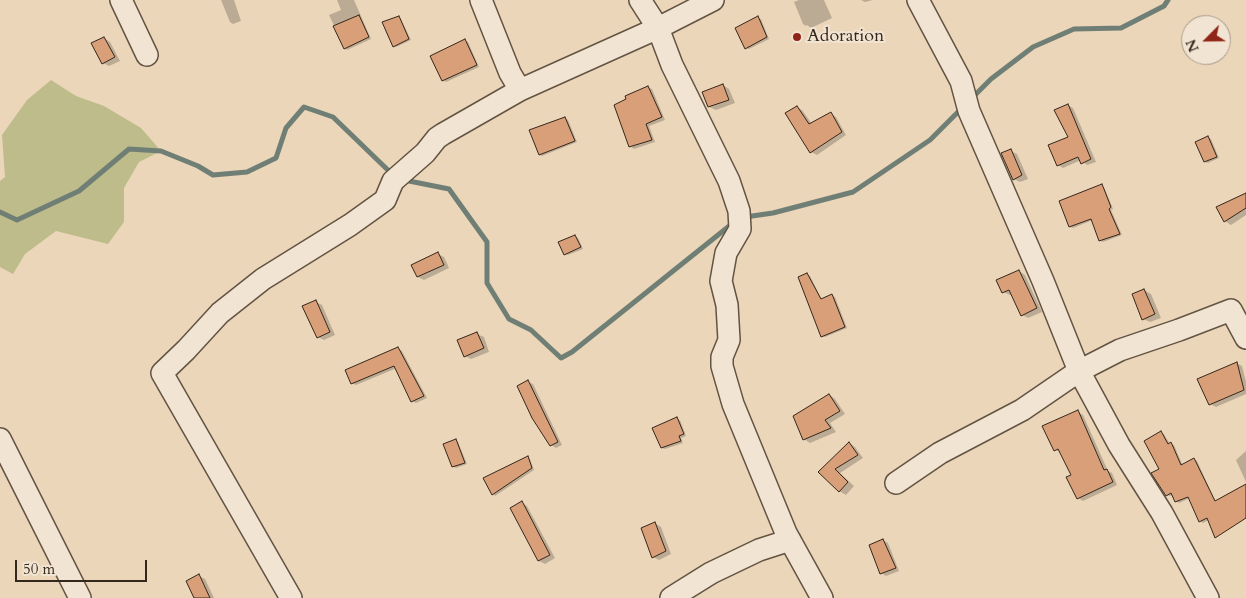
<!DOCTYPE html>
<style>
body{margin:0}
#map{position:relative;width:1246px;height:598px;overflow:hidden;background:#ebd6b9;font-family:Cardo,serif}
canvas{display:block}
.north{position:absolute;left:1181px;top:15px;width:50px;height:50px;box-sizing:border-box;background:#f2e4d2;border:1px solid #a69889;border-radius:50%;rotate:247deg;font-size:14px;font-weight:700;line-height:20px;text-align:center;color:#34271c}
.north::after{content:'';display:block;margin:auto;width:18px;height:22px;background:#8f2418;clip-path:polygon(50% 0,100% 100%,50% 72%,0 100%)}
.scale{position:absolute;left:15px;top:560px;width:132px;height:22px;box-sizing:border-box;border:2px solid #34271c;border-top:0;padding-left:6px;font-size:15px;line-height:18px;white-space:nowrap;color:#34271c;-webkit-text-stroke:4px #f2e4d2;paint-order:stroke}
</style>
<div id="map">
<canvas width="1246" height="598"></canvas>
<div class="north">N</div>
<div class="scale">50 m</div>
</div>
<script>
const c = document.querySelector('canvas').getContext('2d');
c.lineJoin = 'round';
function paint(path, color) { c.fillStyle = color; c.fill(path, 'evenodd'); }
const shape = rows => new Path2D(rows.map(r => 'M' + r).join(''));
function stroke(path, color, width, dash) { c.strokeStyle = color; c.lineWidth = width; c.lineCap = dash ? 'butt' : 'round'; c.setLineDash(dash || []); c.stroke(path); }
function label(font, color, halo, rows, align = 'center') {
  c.font = font + ' Cardo,serif'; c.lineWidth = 4; c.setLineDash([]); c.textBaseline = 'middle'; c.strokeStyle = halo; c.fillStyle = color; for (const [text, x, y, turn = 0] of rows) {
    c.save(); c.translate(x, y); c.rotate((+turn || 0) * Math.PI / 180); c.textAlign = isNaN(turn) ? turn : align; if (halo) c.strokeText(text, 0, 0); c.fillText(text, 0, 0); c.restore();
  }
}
paint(shape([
 [51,80,76,96,104,106,141,128,161,151,139,162,124,188,124,222,108,244,56,231,25,254,13,274,0,267,0,181,5,177,2,135,27,100]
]), '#bebc8b');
paint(shape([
 [221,0,234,0,241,21,233,24,230,22],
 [337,0,354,0,371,39,347,50,345,48,329,15,341,10],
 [799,0,824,0,832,18,811,28,807,25,806,26,803,24,794,2],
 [861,0,873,0,865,2],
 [399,17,401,19,411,40,396,47,394,46],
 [758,18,761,19,769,39,749,49,746,48],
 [104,38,110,42,120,61,109,66,103,63],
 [465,41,468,42,479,67,446,82,443,80],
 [723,85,729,89,735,103,716,110,709,107,704,93],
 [648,87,652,89,665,120,649,126,655,142,634,149,630,146],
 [1068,105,1073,108,1096,162,1087,165,1081,160,1063,168,1058,165,1070,137],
 [797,107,802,110,812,124,831,114,836,117,846,135,817,155,811,152],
 [565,118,568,120,577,142,542,156,540,155],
 [1208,137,1211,139,1219,158,1208,163,1205,162],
 [1011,151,1017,154,1028,179,1020,182,1014,179],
 [1101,186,1104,187,1113,209,1111,210,1122,235,1103,242,1100,240,1093,220,1073,228,1070,227,1061,202],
 [1246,198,1246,215,1231,225,1225,221],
 [575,236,578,238,583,249,568,255,565,254],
 [438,254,444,257,449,268,424,280,418,277],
 [1019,271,1025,275,1042,312,1028,318,1022,315,1013,294,1010,295,1003,292],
 [807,274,810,276,822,300,832,296,835,297,847,328,825,337,822,336],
 [1144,290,1151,294,1161,318,1150,322,1143,319],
 [316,302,322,305,335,335,324,340,318,337],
 [477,334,484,337,489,352,471,359,465,356],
 [398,348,402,351,427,398,416,403,412,401,397,368,356,385,352,383],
 [1236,363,1242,366,1246,382,1246,394,1216,407,1210,404],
 [528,382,533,384,562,445,556,448,551,445],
 [830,395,835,399,845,414,830,423,836,432,810,443,804,439],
 [1078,412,1083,415,1108,471,1112,473,1117,485,1083,501,1078,498,1073,475,1061,452,1055,450],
 [677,419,680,420,686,436,681,438,683,443,665,449,662,448,654,428],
 [1161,433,1164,434,1170,444,1174,445,1183,466,1194,460,1197,461,1216,502,1246,501,1203,523,1200,521,1190,498,1179,503,1176,501,1173,495,1170,496,1167,495,1161,470],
 [456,440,458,442,467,464,456,468,453,466],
 [849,443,855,447,863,458,840,473,854,486,846,495,839,491,820,472],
 [1246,451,1246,482,1236,460],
 [528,458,530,459,534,470,495,496,493,494],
 [522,503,527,506,555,558,545,564,539,561,512,508],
 [655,523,661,527,671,554,659,560,653,557],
 [883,540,888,543,899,571,886,576,881,573],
 [199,576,205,579,214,598,195,598]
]), '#0003');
stroke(shape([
 [972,98,991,79,1033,47,1074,29,1121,28,1164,6,1168,0],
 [404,180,449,189,487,242,487,283,509,319,531,330,561,358,572,352,733,223],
 [0,212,17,220,79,191,129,149,161,151,198,166,213,175,247,172,276,158,286,128,304,107,333,117,392,174],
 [745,217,773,213,853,192,930,140,962,108]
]), '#707f75', 5);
const building = shape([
 [359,15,369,37,344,49,333,26,359,15],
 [399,16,409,39,393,47,382,22,399,16],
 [758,16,767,37,745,49,735,28,758,16],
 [104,37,115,57,102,64,91,43,104,37],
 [465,39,477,65,442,81,430,56,465,39],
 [723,84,729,100,708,107,702,92,723,84],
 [648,86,662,117,646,124,652,140,629,147,614,105,626,99,625,96,648,86],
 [1068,104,1091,159,1081,164,1078,157,1057,166,1048,145,1068,137,1054,110,1068,104],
 [797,106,809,124,831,112,842,132,810,153,785,113,797,106],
 [565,117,575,141,539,155,529,130,565,117],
 [1208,136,1217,157,1204,162,1195,142,1208,136],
 [1011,149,1022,175,1013,180,1001,153,1011,149],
 [1102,184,1111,207,1109,209,1120,234,1099,241,1091,219,1069,227,1059,201,1102,184],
 [1246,193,1246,208,1224,222,1216,207,1246,193],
 [575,235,581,247,564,255,558,242,575,235],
 [438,252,444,265,417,277,411,265,438,252],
 [1019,270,1037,308,1021,316,1009,290,1002,293,996,280,1019,270],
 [807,273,821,299,832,294,845,327,821,337,798,277,807,273],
 [1144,289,1155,314,1142,320,1132,294,1144,289],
 [316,300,330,332,317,338,302,306,316,300],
 [477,332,484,348,464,357,457,340,477,332],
 [398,347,424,396,411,402,394,366,351,384,345,370,398,347],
 [1237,362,1244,390,1209,405,1197,379,1237,362],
 [528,380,558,442,550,446,532,418,517,386,528,380],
 [829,394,840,411,825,420,831,428,803,440,793,416,829,394],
 [1078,410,1104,470,1107,469,1113,482,1077,499,1066,477,1071,475,1058,449,1054,451,1042,426,1078,410],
 [677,417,684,434,679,436,681,441,661,448,652,428,677,417],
 [1161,431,1168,444,1171,442,1181,465,1194,458,1215,501,1246,484,1246,518,1215,538,1207,518,1199,522,1188,497,1175,502,1171,493,1166,496,1151,473,1159,469,1144,441,1161,431],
 [456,439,465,463,452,467,443,444,456,439],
 [849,442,858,455,835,469,848,482,839,492,818,472,849,442],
 [528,456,532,468,492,495,483,478,528,456],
 [522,501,550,555,538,561,510,508,522,501],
 [655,522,666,551,652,558,641,528,655,522],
 [883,539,896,568,880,574,869,545,883,539],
 [199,574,210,598,194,598,186,581,199,574]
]);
paint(building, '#d99f79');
stroke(building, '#34271c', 1);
const minor = shape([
 [121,0,147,55],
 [481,0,510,73,520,90],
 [640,0,658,28,672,65,729,181,739,211,740,229,726,253,721,281,727,305,729,340,722,357,722,366,733,404,786,533,822,598],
 [918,0,961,81,969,111,1043,281,1079,371,1119,445,1162,513,1208,598],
 [0,439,80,598],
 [896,483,940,453,1022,410,1079,371,1120,350,1179,330,1231,310,1246,338],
 [291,598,162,373,186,350,220,313,263,279,350,225,385,200,393,181,425,153,437,138,443,134,520,90,658,28,713,0],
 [671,598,711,573,759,550,790,540]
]);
stroke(minor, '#625343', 24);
stroke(minor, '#f2e4d2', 21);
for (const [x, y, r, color] of [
 [797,37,5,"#8f2418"]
]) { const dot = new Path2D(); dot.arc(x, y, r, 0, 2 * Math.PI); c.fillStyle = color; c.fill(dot); stroke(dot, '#f2e4d2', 2); }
label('18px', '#34271c', '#f2e4d2', [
 ["Adoration",807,37]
], 'left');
</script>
